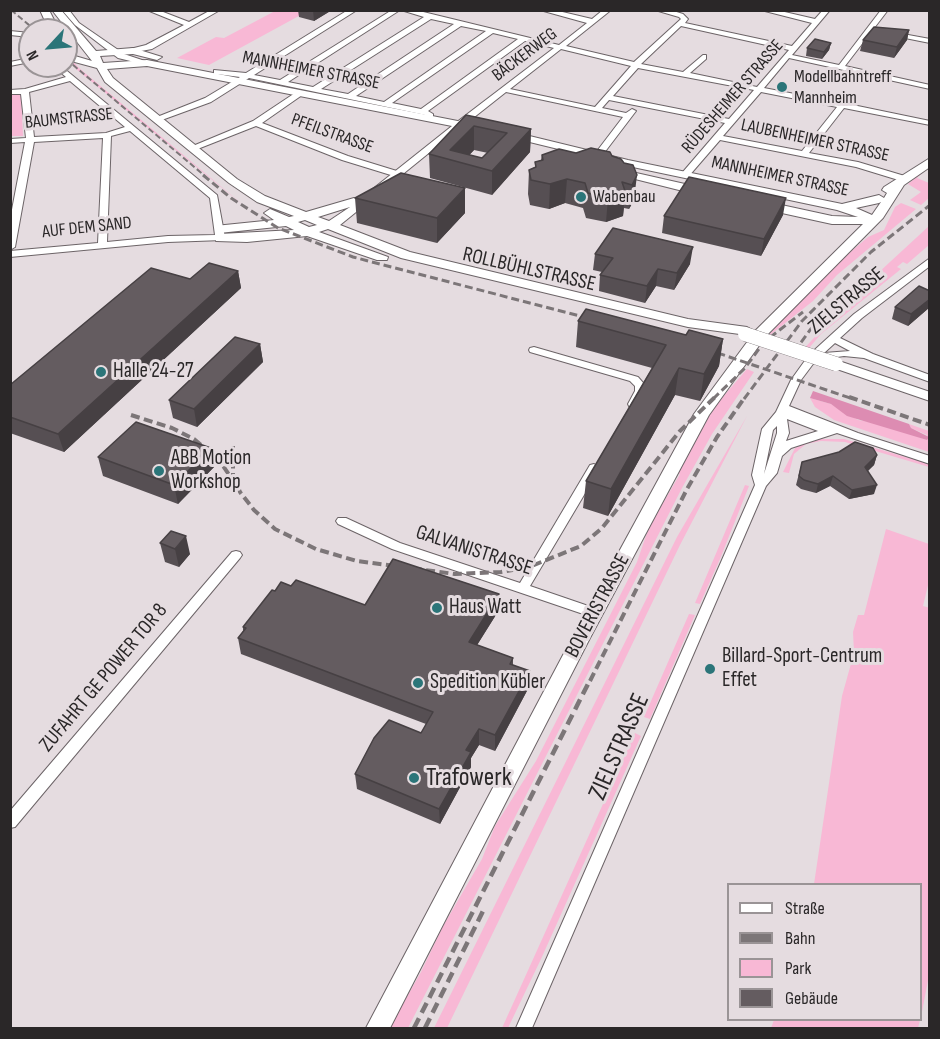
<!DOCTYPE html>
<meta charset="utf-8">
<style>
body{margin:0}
#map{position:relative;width:940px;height:1039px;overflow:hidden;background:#e5dce0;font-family:"Sofia Sans Condensed",sans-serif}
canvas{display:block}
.frame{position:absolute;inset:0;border:12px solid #2a2728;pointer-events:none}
.legend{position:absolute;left:727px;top:883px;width:195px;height:138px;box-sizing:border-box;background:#e5dce0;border:2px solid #9a9496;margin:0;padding:8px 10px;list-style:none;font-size:18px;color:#2a2728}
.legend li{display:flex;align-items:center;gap:12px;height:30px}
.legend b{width:30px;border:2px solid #9a9496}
.north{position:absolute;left:18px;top:18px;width:60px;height:60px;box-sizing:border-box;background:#e5dce0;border:2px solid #9a9496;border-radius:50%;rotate:244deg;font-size:16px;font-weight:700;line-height:24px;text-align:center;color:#2a2728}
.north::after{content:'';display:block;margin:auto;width:21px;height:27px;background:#2b7579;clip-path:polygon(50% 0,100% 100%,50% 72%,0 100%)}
</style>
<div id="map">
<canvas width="940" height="1039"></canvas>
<div class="frame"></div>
<ul class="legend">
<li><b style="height:8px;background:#fff"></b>Straße</li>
<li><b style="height:8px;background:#7c7678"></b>Bahn</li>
<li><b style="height:16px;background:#f8b8d5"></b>Park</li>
<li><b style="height:16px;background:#645c60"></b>Gebäude</li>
</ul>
<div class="north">N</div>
</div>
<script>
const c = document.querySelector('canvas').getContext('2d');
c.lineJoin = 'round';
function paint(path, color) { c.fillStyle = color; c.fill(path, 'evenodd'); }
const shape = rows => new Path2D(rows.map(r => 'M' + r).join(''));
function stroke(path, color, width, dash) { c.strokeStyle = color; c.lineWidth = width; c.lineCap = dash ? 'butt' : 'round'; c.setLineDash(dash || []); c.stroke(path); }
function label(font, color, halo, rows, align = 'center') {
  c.font = font + ' "Sofia Sans Condensed",sans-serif'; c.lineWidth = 6; c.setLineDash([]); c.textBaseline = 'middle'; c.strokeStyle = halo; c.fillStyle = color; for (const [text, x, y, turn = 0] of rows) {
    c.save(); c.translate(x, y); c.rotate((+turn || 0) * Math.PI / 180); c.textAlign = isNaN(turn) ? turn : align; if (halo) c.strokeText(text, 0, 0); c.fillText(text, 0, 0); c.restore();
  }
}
paint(shape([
 [275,11,308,11,209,65,177,58,216,37,224,38],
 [66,54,79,68,248,209,76,69,66,58],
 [17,94,21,95,23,136,11,136,11,95],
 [929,166,917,178,929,183,929,198,921,205,910,200,921,192,908,184],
 [901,203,916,209,837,275,813,301,765,339,828,271,868,237,884,230,895,207],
 [929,226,929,245,907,264,903,262,897,267,901,269,821,334,803,355,799,354,852,297],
 [747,369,754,372,712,434,682,488,408,1028,389,1028,421,972,442,928,482,859,495,826,536,761,637,562,649,527,680,474,677,473,700,430,715,406],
 [810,398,831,404,858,420,882,424,927,440,927,435,911,428,909,424,929,431,929,452,834,420,815,407],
 [747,416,680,545,447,1028,434,1028,677,537],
 [821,439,844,439,930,464,929,467,845,442,821,441,806,444,794,454,789,473,783,472,795,448,811,440],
 [745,485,749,486,720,559,700,604,695,603],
 [886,529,929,544,929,581,923,606,930,608,930,970,921,1017,920,884,814,884,842,696,854,653,853,632,858,615,864,615],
 [689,614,695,615,650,719,644,717],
 [635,733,641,736,541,959,508,1028,502,1028],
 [774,1020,920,1020,918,1028,771,1028]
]), '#f8b8d5');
paint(shape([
 [813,391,909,424,911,428,929,437,927,440,847,416,831,404,810,398]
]), '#dd8cb2');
const minor = shape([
 [62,10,69,10,79,23,124,54,151,63,147,65,118,58,75,25,62,10],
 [147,10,158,10,189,22,211,10,220,10,152,49,130,53,130,49,146,45,184,25,147,10],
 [348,10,357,10,254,75,280,80,392,10,400,10,288,82,313,87,424,17,401,10,415,10,559,45,587,23,540,10,554,10,592,19,603,10,611,10,566,46,634,62,681,19,679,17,655,10,670,10,683,14,688,19,685,23,792,46,812,23,761,10,776,10,815,19,823,10,830,10,792,55,839,65,881,10,888,10,845,66,930,85,930,89,789,58,764,88,841,103,844,102,848,104,930,121,930,125,844,108,809,153,858,162,908,177,908,181,905,182,856,167,720,140,688,177,682,177,682,173,725,123,609,100,602,108,626,113,632,109,636,111,601,157,598,157,594,155,623,117,506,92,463,126,457,126,457,122,554,48,525,41,428,111,433,114,433,118,429,120,426,120,425,115,421,114,249,78,211,102,159,121,152,119,205,98,240,77,217,74,214,74,214,70,246,73,348,10],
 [431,19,454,24,348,94,321,89,431,19],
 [461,26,486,31,384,102,356,96,461,26],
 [681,26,789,50,757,87,690,73,706,59,706,55,703,55,683,72,641,64,681,26],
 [493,33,518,39,421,109,392,103,493,33],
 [561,49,631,66,595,107,510,89,561,49],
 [638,68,754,90,729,119,613,96,638,68],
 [761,92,837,107,802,151,723,136,761,92],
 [49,22,54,23,48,30,41,30,49,22],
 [10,31,30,33,30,37,10,35,10,31],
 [66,31,80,35,82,36,78,38,66,35,66,31],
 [892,32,930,39,930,43,890,35,890,33,892,32],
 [30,58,30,62,10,66,10,62,30,58],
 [53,66,61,66,217,195,225,238,223,240,168,242,10,257,10,251,98,243,103,138,34,142,15,247,10,250,10,220,25,142,10,143,10,139,26,138,21,94,10,94,10,90,25,89,66,77,53,66],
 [70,81,125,127,106,133,34,137,29,92,70,81],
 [130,131,210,198,215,235,168,236,107,242,111,136,130,131],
 [298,91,305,93,262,123,348,156,400,172,400,176,394,176,342,160,256,126,195,150,188,148,253,121,298,91],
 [930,258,930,266,862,318,840,338,873,354,930,375,930,382,864,358,844,356,816,360,801,380,789,406,858,433,930,456,930,464,837,433,791,448,782,456,777,473,766,486,532,1028,516,1028,755,485,752,475,762,429,776,412,791,380,809,355,854,314,930,258],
 [835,343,850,351,824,353,835,343],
 [787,419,818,431,786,441,789,433,787,419],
 [777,426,777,433,764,474,773,430,777,426],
 [534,347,638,377,645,385,645,391,637,406,629,406,628,404,635,391,635,386,630,381,530,352,529,350,530,348,534,347],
 [594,464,600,468,530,586,600,610,601,613,600,616,595,618,392,549,338,524,336,521,338,518,346,518,400,543,520,583,590,465,594,464],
 [236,551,240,552,242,555,240,558,15,827,10,828,10,811,232,552,236,551]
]);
const major = shape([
 [40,10,49,10,59,30,49,30,40,10],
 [52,10,61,10,96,51,133,48,162,57,157,60,133,54,100,56,103,63,147,60,478,125,483,128,478,131,462,128,452,139,435,148,340,225,410,252,688,319,747,327,754,331,747,335,688,327,401,258,328,229,319,232,388,257,387,260,377,260,307,236,247,242,216,241,216,235,220,234,294,230,286,226,219,233,215,232,215,226,274,220,264,213,270,209,289,217,294,216,257,202,229,183,105,82,97,68,71,61,70,59,75,56,92,61,52,10],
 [147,66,452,126,359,200,354,198,306,212,265,196,237,179,113,78,107,69,147,66],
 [350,207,329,221,318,217,350,207],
 [305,220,317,225,309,227,298,222,305,220],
 [509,131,628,160,842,204,879,195,884,198,887,193,882,190,884,187,930,158,930,167,904,185,883,218,766,336,709,415,590,638,390,1028,366,1028,572,638,694,414,756,330,863,224,832,224,759,208,757,205,763,201,832,216,858,217,837,210,628,166,505,136,503,134,509,131],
 [881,202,872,215,856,208,879,203,881,202],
 [623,170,707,189,709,192,703,196,619,175,617,173,623,170],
 [836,360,930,392,930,401,831,367,829,364,831,361,836,360]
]);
stroke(minor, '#6c6467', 2);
stroke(major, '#6c6467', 2);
paint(minor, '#fff');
paint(major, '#fff');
stroke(shape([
 [11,10,35,30],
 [66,59,205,176]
]), '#7c7678', 2, [6, 3]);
stroke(shape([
 [203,175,231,198,278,228,353,257,599,321],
 [706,349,853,399],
 [794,352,829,304],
 [713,399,745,368,764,342,803,312],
 [744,399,802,321,871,252,930,205]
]), '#7c7678', 3, [8, 4]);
stroke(shape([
 [849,397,930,425],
 [131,415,172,428,194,439,219,460,232,479],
 [233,446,233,475,240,492,254,510,275,529,316,549,357,561,455,574,501,572,529,567,581,546,602,528,680,431,715,397],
 [590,681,687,489,717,437,745,397]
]), '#7c7678', 4, [9, 4.5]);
stroke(shape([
 [414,1028,590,680],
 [425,1028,484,909]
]), '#7c7678', 4.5, [11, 6]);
const majorBridge = shape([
 [745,334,836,364]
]);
stroke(majorBridge, '#6c6467', 15, []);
stroke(majorBridge, '#fff', 14);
paint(shape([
 [298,10,332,10,314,21,299,17],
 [909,30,907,40,894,58,860,51,863,40],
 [831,43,829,50,822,59,806,56,807,48],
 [466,115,531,129,530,152,492,195,430,178,429,154],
 [474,150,488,153,482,158,469,155],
 [576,153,612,156,624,163,633,165,634,200,629,209,624,208,623,216,606,222,586,218,583,208,565,203,549,209,530,205,528,194,529,170,535,167,535,162,541,160,542,155],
 [355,198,465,213,437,243,357,223],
 [783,215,761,256,662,233,664,216],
 [595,254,690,264,674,290,656,286,645,303,599,291,600,275,602,272,593,270],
 [238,271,241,288,64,452,10,433,10,385,190,279],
 [930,291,930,307,908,326,892,319,895,307],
 [578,321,723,339,719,366,700,401,675,395,608,516,583,508,586,481,652,368,576,347],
 [260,344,263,362,197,427,173,418,169,400],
 [877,455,874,465,867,471,874,494,849,499,830,486,816,493,801,489,796,485,802,462],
 [98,457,214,467,178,504,103,476],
 [160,543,190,554,179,567,165,562],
 [291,586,365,605,499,594,499,610,477,645,513,658,513,665,530,671,529,687,495,751,479,745,471,758,471,767,440,824,357,789,355,774,421,733,426,724,241,654,238,638,243,631,243,627,275,591]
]), '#564f53');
paint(shape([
 [313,10,332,10,314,21],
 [909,30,907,40,894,58,897,47],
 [831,43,829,50,822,59,824,52],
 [474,126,474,150,462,163,450,150],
 [531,129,530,152,492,195,492,171],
 [637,175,634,200,629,209,632,185],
 [567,179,565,203,549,209,550,184],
 [465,188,465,213,437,243,437,218],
 [625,191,623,216,606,222,608,198],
 [786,198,783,215,761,256,764,239],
 [693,247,690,264,674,290,677,273],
 [658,269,656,286,645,303,647,286],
 [238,271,241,288,64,452,58,434],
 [930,299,930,307,908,326,911,314],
 [723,339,719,366,700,401,704,374],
 [260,344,263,362,197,427,194,409],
 [679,368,675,395,608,516,611,489],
 [211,448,214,467,178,504,174,485],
 [877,455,874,465,862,477,865,467],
 [833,476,830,486,816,493,818,484],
 [877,485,874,494,849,499,852,490],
 [186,536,190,554,179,567,175,549],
 [499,594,499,610,469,658,469,642],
 [530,671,529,687,495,751,495,735],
 [479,729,479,745,471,758,471,767,440,824,439,809,466,750]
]), '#464043');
const building = shape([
 [874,27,909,30,897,47,863,40,874,27],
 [815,39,831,43,824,52,807,48,815,39],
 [466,115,531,129,492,171,429,154,466,115],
 [474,126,507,133,482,158,450,150,474,126],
 [591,148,610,152,612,156,621,159,624,163,633,165,637,175,632,185,622,182,625,191,608,198,588,193,585,183,567,179,550,184,531,180,529,170,536,167,535,162,543,160,542,155,559,149,576,153,591,148],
 [401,173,465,188,437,218,355,198,401,173],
 [689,177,786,198,764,239,664,216,689,177],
 [613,228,693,247,677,273,658,269,647,286,600,275,613,258,595,254,613,228],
 [209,263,238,271,58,434,10,417,10,385,151,268,190,279,209,263],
 [919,286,930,291,930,299,911,314,895,307,919,286],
 [586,309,686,335,689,330,723,339,704,374,679,368,611,489,586,481,666,345,578,321,586,309],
 [235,337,260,344,194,409,169,400,235,337],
 [136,422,211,448,174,485,98,457,136,422],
 [855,442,873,448,877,455,865,467,877,485,852,490,833,476,818,484,804,480,799,476,802,462,839,452,855,442],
 [171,531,186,536,175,549,160,543,171,531],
 [393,559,499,594,469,642,513,658,510,664,530,671,495,735,479,729,466,750,471,752,439,809,355,774,374,738,389,720,421,733,433,712,238,638,246,628,243,627,272,590,275,591,281,582,291,586,296,580,365,605,393,559]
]);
paint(building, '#645c60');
stroke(building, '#464043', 1.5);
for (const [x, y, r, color] of [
 [782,87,6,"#2b7579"],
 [581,197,6,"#2b7579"],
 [101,372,6,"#2b7579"],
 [159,471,6,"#2b7579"],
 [437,608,6,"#2b7579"],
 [710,669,6,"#2b7579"],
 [418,683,6,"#2b7579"],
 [414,778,6,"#2b7579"]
]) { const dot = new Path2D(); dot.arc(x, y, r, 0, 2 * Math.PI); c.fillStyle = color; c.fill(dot); stroke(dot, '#e5dce0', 2); }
label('18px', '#2a2728', '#e5dce0', [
 ["BÄCKERWEG",525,55,-37],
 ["MANNHEIMER STRASSE",311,71,11],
 ["RÜDESHEIMER STRASSE",733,97,-49],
 ["BAUMSTRASSE",69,119,-6],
 ["PFEILSTRASSE",332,134,20],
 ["LAUBENHEIMER STRASSE",815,141,12],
 ["MANNHEIMER STRASSE",780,177,12],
 ["AUF DEM SAND",87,228,-6]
]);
label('18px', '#2a2728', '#e5dce0', [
 ["Modellbahntreff",794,77],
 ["Mannheim",794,98],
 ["Wabenbau",593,197]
], 'left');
label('21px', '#2a2728', '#e5dce0', [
 ["ROLLBÜHLSTRASSE",529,270,13],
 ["ZIELSTRASSE",847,301,-40],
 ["GALVANISTRASSE",474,551,18],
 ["BOVERISTRASSE",598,606,-62],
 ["ZUFAHRT GE POWER TOR 8",104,678,-50]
]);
label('21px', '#2a2728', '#e5dce0', [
 ["Halle 24-27",113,372],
 ["ABB Motion",171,459],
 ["Workshop",171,483],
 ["Haus Watt",449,608],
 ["Billard-Sport-Centrum",722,657],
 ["Effet",722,681],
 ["Spedition Kübler",430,683]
], 'left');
label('26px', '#2a2728', '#e5dce0', [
 ["ZIELSTRASSE",620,747,-66]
]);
label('26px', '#2a2728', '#e5dce0', [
 ["Trafowerk",426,778]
], 'left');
</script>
